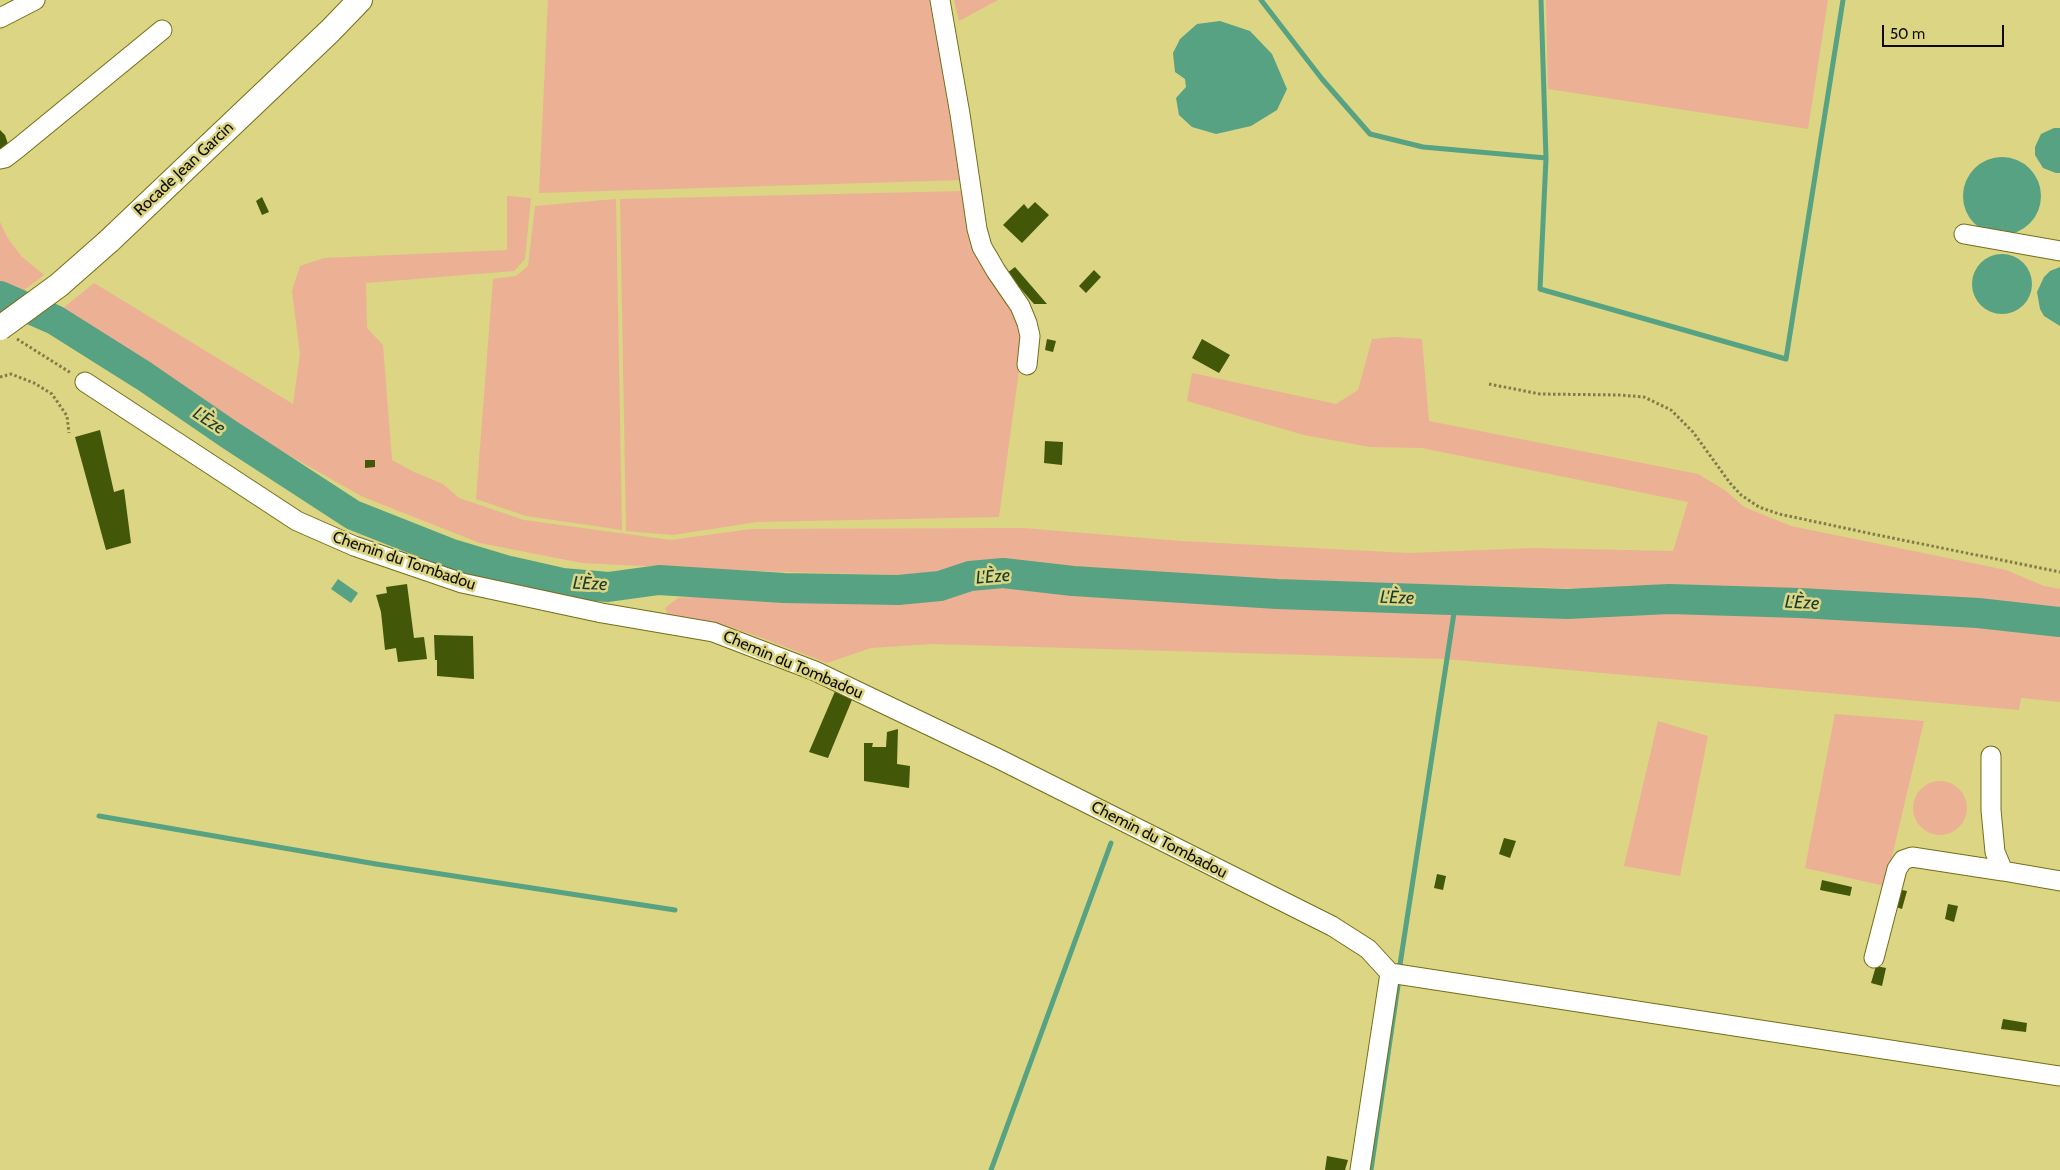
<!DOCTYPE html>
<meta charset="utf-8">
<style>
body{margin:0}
#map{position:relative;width:2060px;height:1170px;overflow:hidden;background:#dbd584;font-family:Cabin,sans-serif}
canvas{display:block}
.scale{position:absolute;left:1882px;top:25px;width:122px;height:22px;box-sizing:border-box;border:2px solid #0e0c00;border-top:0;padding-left:6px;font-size:15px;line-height:18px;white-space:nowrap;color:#0e0c00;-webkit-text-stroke:4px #dbd584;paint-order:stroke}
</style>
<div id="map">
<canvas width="2060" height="1170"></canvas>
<div class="scale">50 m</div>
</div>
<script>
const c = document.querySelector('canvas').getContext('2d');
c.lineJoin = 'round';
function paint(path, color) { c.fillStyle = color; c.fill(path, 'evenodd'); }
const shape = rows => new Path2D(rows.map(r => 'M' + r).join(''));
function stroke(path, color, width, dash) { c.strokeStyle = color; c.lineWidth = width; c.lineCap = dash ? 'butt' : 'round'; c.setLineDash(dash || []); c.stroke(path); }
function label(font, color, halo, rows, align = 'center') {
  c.font = font + ' Cabin,sans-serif'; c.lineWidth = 5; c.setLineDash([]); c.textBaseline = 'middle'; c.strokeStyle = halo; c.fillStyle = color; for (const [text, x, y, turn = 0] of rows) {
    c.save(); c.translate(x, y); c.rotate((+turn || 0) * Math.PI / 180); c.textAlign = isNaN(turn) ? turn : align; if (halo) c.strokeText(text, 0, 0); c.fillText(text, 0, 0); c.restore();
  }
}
paint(shape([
 [548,0,931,0,963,180,539,193],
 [954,0,998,0,959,21],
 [1546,0,1828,0,1808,129,1548,89],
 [965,191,971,241,1024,334,999,517,757,522,673,535,626,531,620,199],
 [507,196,531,198,525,259,514,271,366,283,367,328,383,345,392,460,414,472,443,484,459,498,524,520,671,540,751,529,1023,528,1181,541,1408,553,1533,548,1673,551,1688,502,1422,448,1370,447,1304,435,1187,401,1192,373,1336,404,1358,390,1372,339,1395,337,1422,339,1429,421,1698,474,1726,491,1744,507,1791,526,2006,570,2044,586,2060,589,2060,616,1842,596,1064,574,997,568,895,575,724,570,582,563,480,543,363,497,221,417,87,334,57,313,94,283,293,404,300,354,292,291,300,266,324,258,507,250],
 [616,199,622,530,526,516,476,499,493,279,516,276,528,266,535,206],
 [0,222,7,237,21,256,44,275,19,294,0,283],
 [1006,578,1146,593,1293,604,1570,613,1775,613,1980,619,2060,630,2060,702,2021,698,2019,710,1445,659,932,644,871,648,827,663,754,635,714,623,669,616,665,608,678,598,724,595,928,598,978,581],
 [1835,714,1924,721,1885,886,1805,868],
 [1658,721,1708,736,1680,876,1624,866],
 '1913 808a27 27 0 1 1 54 0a27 27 0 1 1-54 0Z'
]), '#ecb095');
paint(shape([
 [1220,21,1250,31,1272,54,1287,89,1277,110,1251,126,1216,134,1192,127,1179,115,1176,98,1186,87,1185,79,1175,72,1173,53,1180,39,1197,24],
 [2054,128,2060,128,2060,173,2056,173,2043,168,2035,155,2035,147,2041,134],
 '1963 196a39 39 0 1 1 78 0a39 39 0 1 1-78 0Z',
 '1972 284a30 30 0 1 1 60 0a30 30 0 1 1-60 0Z',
 [2060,267,2060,326,2044,316,2040,309,2037,292,2044,277,2050,271],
 [338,579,358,593,351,603,331,589]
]), '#56a283');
stroke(shape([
 [1261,0,1322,79,1370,134,1423,147,1546,158],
 [1541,0,1546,158,1540,289,1786,359,1843,0],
 [99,816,376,864,675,910],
 [1399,971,1456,600],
 [991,1170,1111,843],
 [1371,1170,1399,979]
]), '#56a283', 5);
stroke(shape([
 [0,296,55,320,144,376,230,435,353,515,449,553,509,571,562,583,608,587,659,580,784,588,898,590,940,586,970,576,1003,573,1073,581,1277,594,1567,604,1669,599,1800,603,1978,613,2060,622]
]), '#56a283', 30);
paint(shape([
 [0,130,5,135,9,147,0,151],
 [262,197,269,212,262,215,256,201],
 [1035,202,1049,215,1022,243,1003,225,1024,204,1028,209],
 [1015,267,1047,304,1034,304,1007,273],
 [1094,270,1101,277,1086,293,1079,286],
 [1047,339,1056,341,1053,352,1045,350],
 [1202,339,1230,355,1219,373,1192,358],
 [100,430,114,492,124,489,131,543,106,550,75,437],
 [1045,441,1063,442,1062,465,1044,463],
 [365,460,375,460,375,467,365,468],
 [407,584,414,638,424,637,427,659,398,662,396,648,385,650,381,612,376,595,387,593,386,587],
 [434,635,473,636,474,679,437,676,437,660,435,660],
 [836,689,854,695,828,758,809,752],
 [898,729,897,764,910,766,909,788,864,781,864,743,873,743,872,747,886,747,887,732],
 [1504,838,1516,841,1510,858,1499,854],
 [1437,874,1446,876,1443,890,1434,888],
 [1822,880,1852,887,1850,896,1820,890],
 [1897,889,1907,891,1902,909,1893,906],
 [1948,904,1958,906,1954,922,1945,919],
 [1876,966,1886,968,1882,986,1871,983],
 [2003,1019,2027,1023,2026,1032,2001,1029],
 [1327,1156,1348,1160,1345,1170,1325,1170]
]), '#425808');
const minor = shape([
 [940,0,960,114,977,229,982,247,996,271,1020,306,1027,323,1030,336,1027,365],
 [0,18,35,0],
 [0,159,5,158,18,148,162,30],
 [1964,234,2060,251],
 [85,382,297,521,354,546,462,583,602,613,713,632,815,671,997,758,1332,926,1368,949,1390,973,1360,1170],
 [1991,756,1991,810,1995,852,2003,871,2060,881],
 [1874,958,1897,869,1903,860,1912,857,2003,871],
 [1390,973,2060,1076]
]);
const major = shape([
 [109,241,330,31,360,0]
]);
stroke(minor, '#746e18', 21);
stroke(major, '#746e18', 26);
stroke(shape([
 [17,339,71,373],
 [0,377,11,374,34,383,52,394,67,416,69,433],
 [1489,384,1540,394,1619,395,1644,397,1671,410,1693,432,1730,483,1741,495,1759,507,1779,514,1868,533,2060,572]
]), '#807c49', 3, [2.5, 2.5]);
stroke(minor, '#fff', 19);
stroke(major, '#fff', 24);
const majorBridge = shape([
 [0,328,59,285,109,241]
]);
stroke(majorBridge, '#746e18', 26, []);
stroke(majorBridge, '#fff', 24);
label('16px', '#0e0c00', '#dbd584', [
 ["Rocade Jean Garcin",184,169,-43],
 ["Chemin du Tombadou",404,561,19],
 ["Chemin du Tombadou",793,665,23],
 ["Chemin du Tombadou",1159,840,27]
]);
label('italic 18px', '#183b2d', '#dbd584', [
 ["L'Èze",209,421,33],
 ["L'Èze",993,577,-5],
 ["L'Èze",590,584,3],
 ["L'Èze",1397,598,2],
 ["L'Èze",1802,603,3]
]);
</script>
